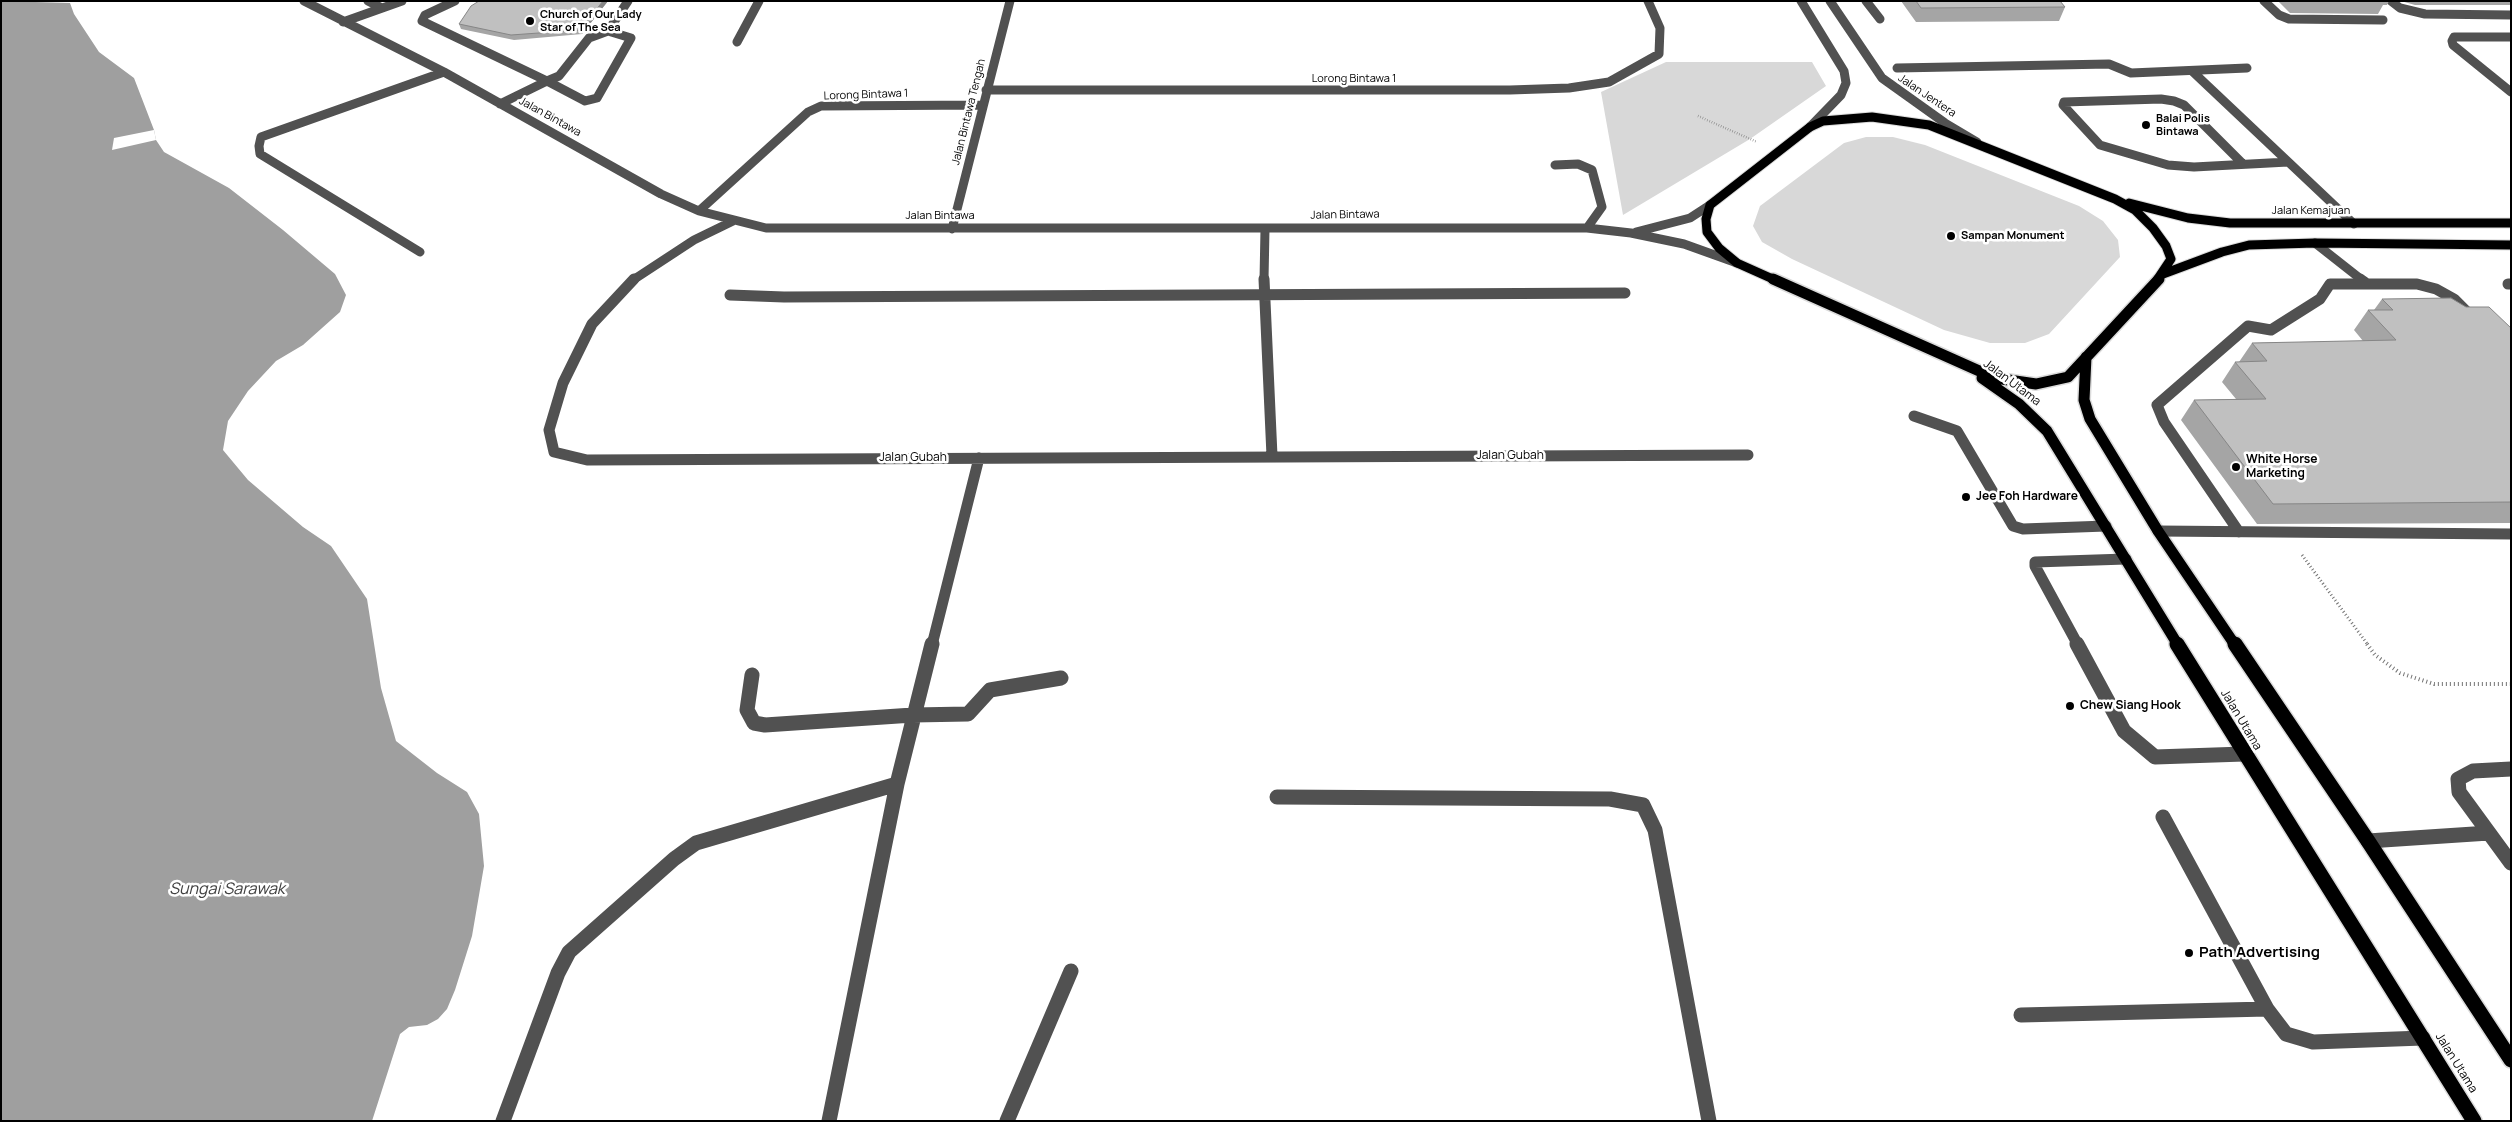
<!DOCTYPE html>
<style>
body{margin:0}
#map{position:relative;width:2512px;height:1122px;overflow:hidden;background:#fff;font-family:Manrope,sans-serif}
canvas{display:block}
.frame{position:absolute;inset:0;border:2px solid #000;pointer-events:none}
</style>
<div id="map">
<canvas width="2512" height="1122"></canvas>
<div class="frame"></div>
</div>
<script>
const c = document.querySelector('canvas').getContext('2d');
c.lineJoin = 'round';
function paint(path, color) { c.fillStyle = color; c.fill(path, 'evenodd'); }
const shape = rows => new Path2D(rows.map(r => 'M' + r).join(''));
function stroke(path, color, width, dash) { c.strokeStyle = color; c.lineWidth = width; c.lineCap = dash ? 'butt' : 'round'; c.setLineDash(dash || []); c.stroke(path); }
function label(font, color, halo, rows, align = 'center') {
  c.font = font + ' Manrope,sans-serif'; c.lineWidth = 5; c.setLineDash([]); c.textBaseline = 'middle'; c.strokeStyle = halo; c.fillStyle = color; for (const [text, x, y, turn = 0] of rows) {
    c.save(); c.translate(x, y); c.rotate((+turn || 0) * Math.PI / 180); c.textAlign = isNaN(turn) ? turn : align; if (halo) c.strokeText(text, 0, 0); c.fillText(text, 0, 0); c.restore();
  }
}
paint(shape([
 [1666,62,1812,62,1826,86,1750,139,1623,215,1601,92],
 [1866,137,1893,137,1925,145,2079,206,2103,221,2118,240,2120,257,2049,334,2025,343,1990,343,1944,330,1792,259,1762,242,1753,226,1760,206,1844,143]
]), '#d8d8d8');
paint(shape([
 [1,1,70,3,74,14,99,52,134,78,154,130,156,140,164,152,229,188,283,230,335,274,346,295,340,312,303,345,276,361,248,391,228,421,223,450,248,480,303,527,331,546,367,599,381,688,396,741,437,773,467,792,479,814,484,866,472,936,455,990,447,1009,438,1019,427,1025,409,1027,400,1034,372,1121,1,1121]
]), '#9f9f9f');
paint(shape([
 [154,130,156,140,112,150,114,138]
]), '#fff');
const majorFar2 = shape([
 [2129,203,2188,218,2230,223,2511,223],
 [2163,274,2222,252,2249,245,2315,243,2511,245],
 [1775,280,1737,263,1719,248,1707,232,1706,219,1710,205,1810,127,1823,121,1872,117,1929,125,2115,199,2135,210,2153,228,2166,246,2171,259,2157,280]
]);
const majorFar1 = shape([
 [1773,279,1995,378,2036,384,2068,377,2159,279],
 [2086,357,2084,400,2090,419,2158,531,2235,645],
 [1982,378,2019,404,2047,431,2178,645]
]);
const major = shape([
 [2177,644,2474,1121],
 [2235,644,2368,841,2511,1060]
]);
stroke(majorFar2, '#dbdbdb', 11);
stroke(majorFar1, '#dbdbdb', 14);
stroke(major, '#dbdbdb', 18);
stroke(shape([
 [1698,116,1757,142]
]), '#737373', 2.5, [0.5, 2]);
stroke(shape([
 [2302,555,2368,645]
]), '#737373', 3, [1, 2.5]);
stroke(shape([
 [2367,644,2375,655,2400,673,2434,684,2511,684]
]), '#737373', 4, [1, 3]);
stroke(shape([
 [304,1,444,72,661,194,699,211,766,228,1587,228,1631,233,1684,244,1737,263],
 [368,1,382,8],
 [455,1,425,15,422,21,547,81,559,76,589,38,608,31,628,1],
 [1801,1,1844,71,1846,83,1841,95,1810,127],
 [1830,1,1882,78,1945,123,1977,142],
 [1866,1,1880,19],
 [2264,1,2279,15,2289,19,2383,20],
 [2391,1,2400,8,2425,14,2511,15],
 [343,22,402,1],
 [2511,37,2454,37,2452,41,2453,45,2511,92],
 [737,42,759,1],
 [1897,68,2109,64,2131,73,2247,68],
 [2192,71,2354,224],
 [986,90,1510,90,1569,88,1609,82,1659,54,1660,28,1648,1],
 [500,104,547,81,585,101,597,98,631,38,608,31],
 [2243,164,2184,105,2174,101,2161,99,2064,102,2063,105,2100,145,2168,165,2194,167,2288,162],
 [1555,165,1578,164,1592,170,1602,207,1587,228],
 [699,211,808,112,821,106,982,105],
 [952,229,1010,1],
 [1636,232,1690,218,1710,205],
 [2315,243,2362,280],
 [420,252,260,154,259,146,261,137,444,72],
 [633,280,694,240,733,221],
 [1264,280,1265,229]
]), '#515151', 9);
stroke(shape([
 [634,279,592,324,563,383,549,430,554,452,587,460,1748,455],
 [1264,279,1272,456],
 [2360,279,2367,284],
 [2508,284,2511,284],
 [730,295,784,297,1625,293],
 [1914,416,1957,431,2013,526,2023,529,2106,526],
 [2158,531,2511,534],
 [2239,532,2164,422,2157,405,2248,326,2271,330,2320,299,2330,284,2417,284,2436,289,2454,299,2468,313],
 [932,645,979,458],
 [2078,645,2035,566,2035,562,2126,559]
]), '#515151', 11);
stroke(shape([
 [2077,644,2124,731,2155,757,2244,754],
 [752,675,747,710,754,723,765,725,913,715,968,714,990,690,1061,678],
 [2511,769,2473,771,2458,779,2459,792,2511,863],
 [1277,797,1610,799,1643,805,1655,830,1709,1121],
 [2163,817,2267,1009,2286,1034,2313,1042,2423,1038],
 [2368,841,2489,833],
 [2021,1015,2267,1009],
 [503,1121,558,973,569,952,674,859,696,843,897,784],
 [829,1121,897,784,932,644],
 [1007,1121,1071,971]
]), '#515151', 15);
stroke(majorFar2, '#000', 9);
stroke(majorFar1, '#000', 11);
stroke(major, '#000', 15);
paint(shape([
 [608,1,582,34,514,40,461,29,459,24],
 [1901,1,2060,1,2065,7,2059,21,1916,22],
 [2278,1,2389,1,2387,5,2383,5,2378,14,2290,13],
 [2401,1,2511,1,2511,5,2415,5],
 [2382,299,2466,307,2511,328,2511,523,2257,524,2181,420,2194,400,2236,399,2222,382,2235,362,2239,362,2252,343,2363,341,2354,330,2368,310,2374,310]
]), '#a5a5a5');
paint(shape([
 [603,1,608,1,582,34,580,30]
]), '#868686');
const building = shape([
 [479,1,603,1,580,30,511,35,459,24,471,6,479,1],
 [1916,1,2060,1,2065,7,1921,8,1916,1],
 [2451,298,2466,307,2489,307,2511,328,2511,502,2273,504,2194,400,2266,399,2235,362,2267,361,2252,343,2396,340,2368,310,2393,310,2382,299,2451,298]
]);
paint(building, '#c0c0c0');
stroke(building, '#868686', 1);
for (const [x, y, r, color] of [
 [530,21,5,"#000"],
 [2146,125,5,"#000"],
 [1951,236,5,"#000"],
 [2236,467,5,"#000"],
 [1966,497,5,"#000"],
 [2070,706,5,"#000"],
 [2189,953,5,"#000"]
]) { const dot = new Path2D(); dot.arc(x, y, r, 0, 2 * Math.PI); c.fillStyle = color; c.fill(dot); stroke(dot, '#fff', 2); }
label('bold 11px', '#000', '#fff', [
 ["Church of Our Lady",540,15],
 ["Star of The Sea",540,28],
 ["Balai Polis",2156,119],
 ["Bintawa",2156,132],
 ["Sampan Monument",1961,236]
], 'left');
label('11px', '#000', '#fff', [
 ["Lorong Bintawa 1",1354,79],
 ["Lorong Bintawa 1",866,95,-2],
 ["Jalan Jentera",1927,96,34],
 ["Jalan Bintawa Tengah",969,112,-76],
 ["Jalan Bintawa",550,117,29],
 ["Jalan Kemajuan",2311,211],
 ["Jalan Bintawa",1345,215,-1],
 ["Jalan Bintawa",940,216]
]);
label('12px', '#000', '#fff', [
 ["Jalan Utama",2012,383,37],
 ["Jalan Gubah",1510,456],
 ["Jalan Gubah",913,458],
 ["Jalan Utama",2241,720,59],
 ["Jalan Utama",2456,1063,58]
]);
label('bold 12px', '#000', '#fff', [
 ["White Horse",2246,460],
 ["Marketing",2246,474],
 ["Jee Foh Hardware",1976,497],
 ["Chew Siang Hook",2080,706]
], 'left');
label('bold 15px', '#000', '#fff', [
 ["Path Advertising",2199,953]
], 'left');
label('italic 16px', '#404040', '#fff', [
 ["Sungai Sarawak",227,890]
]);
</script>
